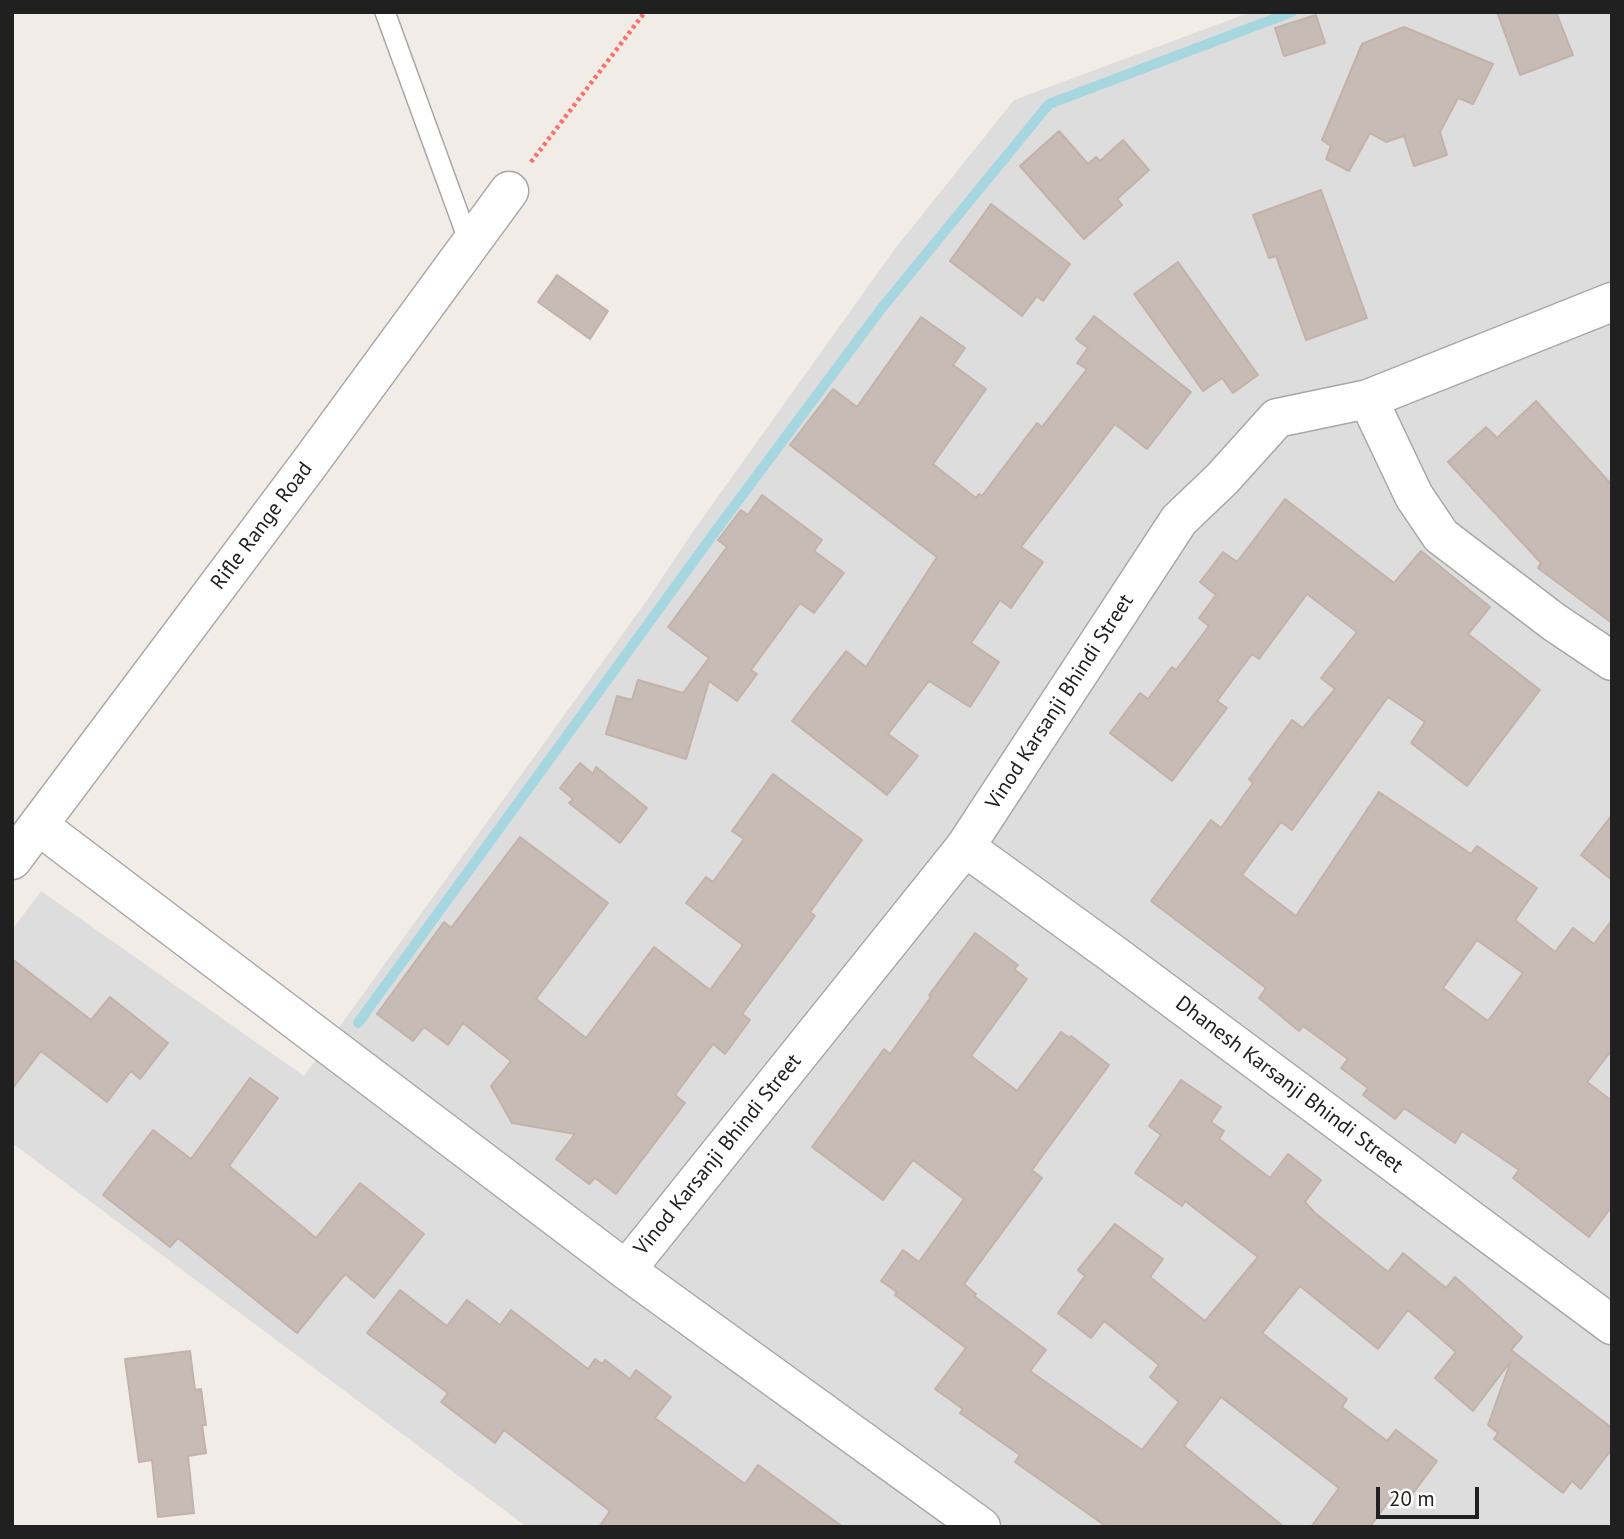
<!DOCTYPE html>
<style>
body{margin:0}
#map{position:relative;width:1624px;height:1539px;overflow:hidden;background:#f1ede6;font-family:"PT Sans",sans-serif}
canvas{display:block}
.frame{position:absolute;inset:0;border:14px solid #202020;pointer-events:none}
.scale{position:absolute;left:1376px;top:1487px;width:103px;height:32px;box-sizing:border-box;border:4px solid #202020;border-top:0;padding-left:9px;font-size:21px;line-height:24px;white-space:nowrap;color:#202020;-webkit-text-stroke:5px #fff;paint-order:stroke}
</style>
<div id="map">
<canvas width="1624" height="1539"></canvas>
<div class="frame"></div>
<div class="scale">20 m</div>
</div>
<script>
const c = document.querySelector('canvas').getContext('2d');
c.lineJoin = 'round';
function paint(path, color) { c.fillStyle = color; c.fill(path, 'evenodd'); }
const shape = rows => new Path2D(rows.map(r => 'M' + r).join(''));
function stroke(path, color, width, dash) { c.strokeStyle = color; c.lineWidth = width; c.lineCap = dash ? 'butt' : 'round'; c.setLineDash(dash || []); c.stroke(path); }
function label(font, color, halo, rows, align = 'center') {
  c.font = font + ' "PT Sans",sans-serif'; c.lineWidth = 7; c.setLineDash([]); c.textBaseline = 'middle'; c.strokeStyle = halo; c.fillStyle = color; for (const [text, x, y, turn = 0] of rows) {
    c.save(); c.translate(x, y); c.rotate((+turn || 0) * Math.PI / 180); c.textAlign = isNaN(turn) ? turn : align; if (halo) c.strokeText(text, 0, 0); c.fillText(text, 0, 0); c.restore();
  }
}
paint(shape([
 [1251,12,1612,12,1612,1527,527,1527,12,1143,12,930,41,891,304,1076,645,603,692,533,894,250,1014,100]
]), '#dedddd');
stroke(shape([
 [358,1023,717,529,881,309,1049,104,1292,12]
]), '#a6d7e0', 10);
const building = shape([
 [1497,12,1556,12,1573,55,1520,75,1497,12],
 [1316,15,1325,43,1284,56,1275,28,1316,15],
 [1404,27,1493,64,1473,104,1458,98,1440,132,1447,155,1414,166,1404,136,1386,142,1370,133,1349,171,1326,159,1331,146,1322,140,1362,44,1404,27],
 [1059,131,1088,164,1096,157,1100,161,1123,140,1149,170,1117,199,1122,205,1084,239,1020,166,1059,131],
 [1321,190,1367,318,1306,340,1276,256,1269,258,1253,215,1321,190],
 [991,204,1070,264,1043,301,1037,296,1022,316,950,261,991,204],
 [1178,262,1258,375,1233,393,1222,378,1203,391,1134,294,1178,262],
 [557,275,608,311,590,339,538,302,557,275],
 [1094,316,1191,392,1147,449,1115,424,1021,547,1043,562,1011,608,1000,600,971,643,999,662,970,707,929,681,888,734,918,756,887,795,792,721,846,651,866,667,937,557,790,445,833,389,857,407,921,317,965,348,953,365,986,389,933,464,976,498,979,494,982,496,1037,423,1042,427,1087,369,1077,363,1088,348,1076,339,1094,316],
 [1536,401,1612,485,1612,623,1538,568,1541,563,1448,462,1486,427,1497,438,1536,401],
 [762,495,822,540,814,551,844,573,814,613,800,603,751,670,757,674,737,701,709,681,686,759,606,734,617,696,632,700,638,680,683,693,709,658,668,627,727,547,718,540,741,510,748,515,762,495],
 [1285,499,1394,583,1421,551,1490,607,1468,634,1540,690,1467,786,1411,743,1425,722,1388,697,1292,830,1281,822,1242,875,1296,916,1379,792,1471,854,1477,846,1537,888,1515,920,1555,952,1573,928,1594,944,1612,920,1612,1050,1587,1082,1612,1101,1612,1206,1589,1237,1513,1178,1519,1170,1462,1131,1455,1143,1404,1108,1395,1119,1363,1095,1368,1088,1341,1068,1348,1059,1303,1026,1299,1031,1259,998,1266,988,1151,901,1211,820,1221,828,1253,783,1249,779,1292,720,1303,728,1335,689,1321,678,1357,632,1307,594,1259,659,1252,654,1217,701,1227,708,1172,781,1110,733,1140,693,1148,699,1172,667,1176,670,1209,626,1199,618,1216,595,1200,582,1223,552,1237,562,1285,499],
 [1477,940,1523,973,1488,1021,1443,988,1477,940],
 [580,763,593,774,596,767,647,808,620,843,569,803,573,799,560,788,580,763],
 [773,774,862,840,810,912,815,916,742,1014,750,1020,725,1054,713,1044,675,1095,685,1103,616,1194,595,1178,589,1184,556,1159,575,1134,512,1123,491,1086,511,1061,463,1023,448,1045,424,1027,413,1041,377,1014,444,922,451,928,520,837,608,903,536,999,586,1038,654,947,710,990,743,945,686,903,706,877,713,882,744,839,732,831,773,774],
 [1612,815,1612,880,1581,855,1612,815],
 [975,933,1018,965,1014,969,1027,979,971,1056,1017,1091,1061,1032,1069,1038,1071,1036,1109,1065,1032,1170,1042,1178,964,1284,976,1294,974,1296,1046,1350,1030,1371,1142,1450,1179,1402,1150,1377,1159,1365,1104,1321,1091,1338,1058,1313,1085,1276,1078,1270,1115,1224,1163,1259,1150,1277,1205,1321,1258,1257,1185,1201,1182,1206,1135,1173,1161,1135,1149,1126,1181,1080,1221,1107,1211,1122,1224,1131,1219,1139,1270,1178,1288,1154,1321,1180,1305,1202,1315,1213,1388,1272,1403,1253,1446,1288,1455,1277,1522,1337,1511,1350,1612,1428,1612,1449,1581,1489,1572,1481,1563,1493,1494,1439,1498,1433,1488,1425,1511,1361,1473,1411,1435,1378,1456,1352,1408,1310,1378,1349,1300,1286,1262,1333,1347,1399,1342,1407,1387,1441,1396,1430,1437,1461,1405,1504,1393,1495,1370,1527,1311,1527,1339,1488,1221,1397,1184,1446,1284,1527,1107,1527,1015,1462,1020,1455,960,1413,963,1409,935,1389,966,1348,895,1295,897,1292,881,1281,903,1250,919,1262,964,1199,913,1160,883,1200,812,1147,884,1049,890,1054,931,997,929,995,975,933],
 [12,959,91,1020,110,997,168,1043,140,1079,131,1071,107,1102,41,1051,12,1089,12,959],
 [250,1078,278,1098,229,1166,316,1238,360,1183,424,1234,374,1298,345,1274,297,1333,178,1238,170,1247,103,1195,153,1130,191,1159,250,1078],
 [400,1290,447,1326,467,1300,500,1325,511,1310,588,1369,595,1359,602,1364,605,1360,630,1379,636,1370,671,1397,655,1418,745,1484,758,1465,843,1527,599,1527,610,1511,504,1430,495,1443,441,1402,448,1393,367,1333,400,1290],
 [190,1351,195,1390,201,1389,206,1425,202,1425,206,1453,188,1456,194,1513,158,1517,152,1460,139,1462,125,1359,190,1351]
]);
paint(building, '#c6bcb5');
stroke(building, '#c3b2a8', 2);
const lane = shape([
 [385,12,470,245]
]);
const street = shape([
 [1368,399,1414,496,1441,536,1554,622,1612,661],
 [38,825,626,1270,981,1527],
 [965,847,1113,954,1612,1325],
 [12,860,309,464,509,191],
 [626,1270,965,847,1179,520,1222,479,1277,418,1368,399,1612,302]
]);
stroke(lane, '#a7a7a7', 22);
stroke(street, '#a7a7a7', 41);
stroke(shape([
 [531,162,645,12]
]), '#fe6e6a', 4.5, [3.5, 3.5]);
stroke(lane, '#fff', 19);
stroke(street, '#fff', 38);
label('21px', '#202020', '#fff', [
 ["Rifle Range Road",262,526,-53],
 ["Vinod Karsanji Bhindi Street",1060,702,-57],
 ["Dhanesh Karsanji Bhindi Street",1289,1085,37],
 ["Vinod Karsanji Bhindi Street",718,1155,-51]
]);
</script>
